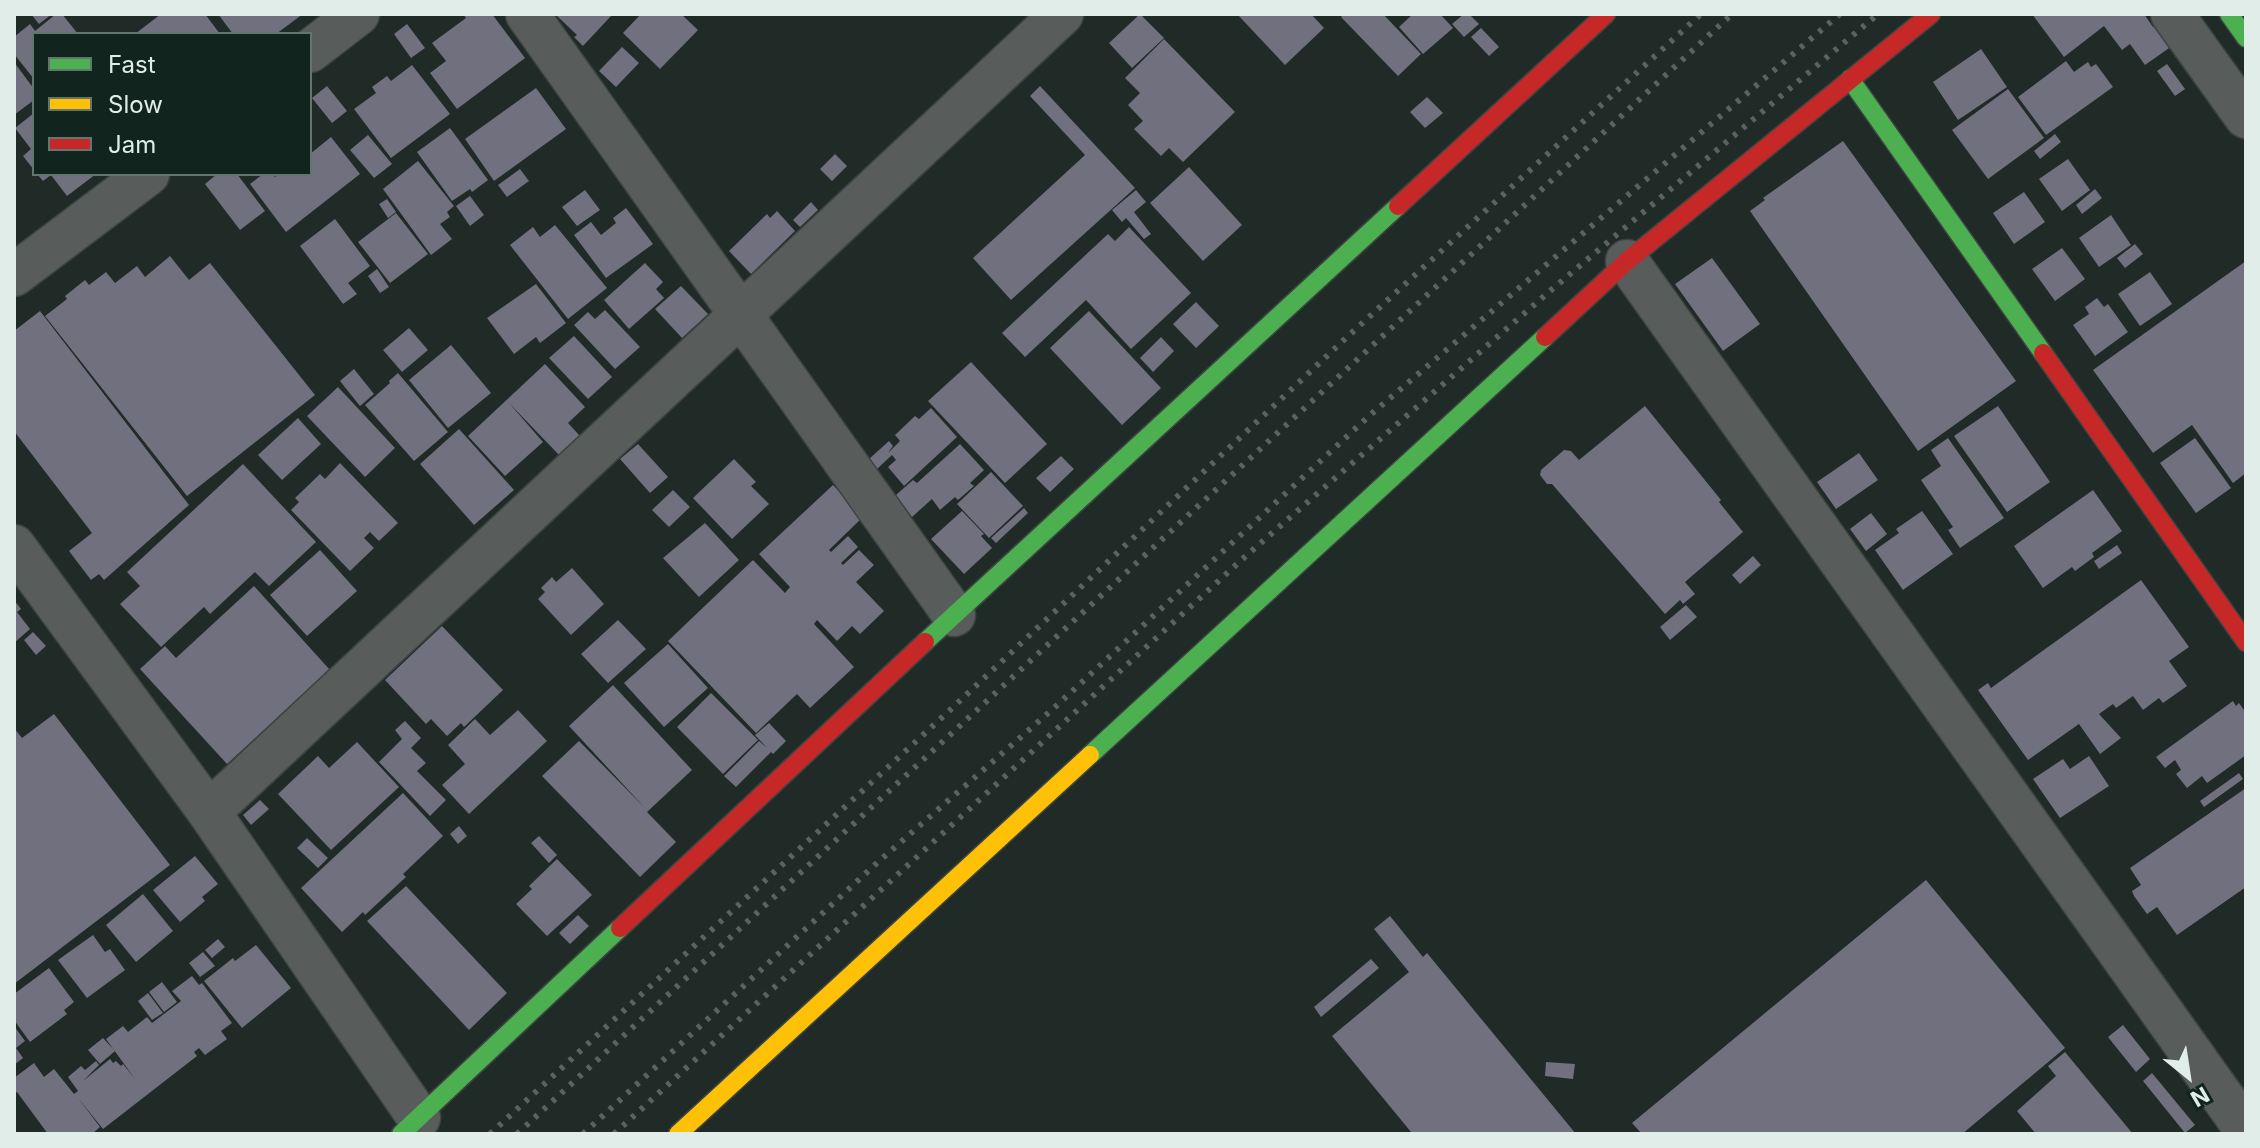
<!DOCTYPE html>
<style>
body{margin:0}
#map{position:relative;width:2260px;height:1148px;overflow:hidden;background:#202a27;font-family:Inter,sans-serif}
canvas{display:block}
.frame{position:absolute;inset:0;border:16px solid #e1ede8;pointer-events:none}
.legend{position:absolute;left:32px;top:32px;width:280px;height:144px;box-sizing:border-box;background:#11251e;border:2px solid #64756f;margin:0;padding:10px 14px;list-style:none;font-size:24px;color:#e1ede8}
.legend li{display:flex;align-items:center;gap:16px;height:40px}
.legend b{width:40px;border:2px solid #64756f}
.north{position:absolute;left:2148px;top:1036px;width:80px;height:80px;-webkit-text-stroke:6px #11251e;paint-order:stroke;rotate:150deg;font-size:22px;font-weight:700;line-height:32px;text-align:center;color:#e1ede8}
.north::after{content:'';display:block;margin:auto;width:28px;height:36px;background:#e1ede8;clip-path:polygon(50% 0,100% 100%,50% 72%,0 100%)}
</style>
<div id="map">
<canvas width="2260" height="1148"></canvas>
<div class="frame"></div>
<ul class="legend">
<li><b style="height:10px;background:#4caf50"></b>Fast</li>
<li><b style="height:10px;background:#ffc107"></b>Slow</li>
<li><b style="height:10px;background:#c62828"></b>Jam</li>
</ul>
<div class="north">N</div>
</div>
<script>
const c = document.querySelector('canvas').getContext('2d');
c.lineJoin = 'round';
function paint(path, color) { c.fillStyle = color; c.fill(path, 'evenodd'); }
const shape = rows => new Path2D(rows.map(r => 'M' + r).join(''));
function stroke(path, color, width, dash) { c.strokeStyle = color; c.lineWidth = width; c.lineCap = dash ? 'butt' : 'round'; c.setLineDash(dash || []); c.stroke(path); }
paint(shape([
 [31,14,52,14,39,24],
 [56,14,62,14,78,34,34,34,34,79,14,54,14,37,30,24,35,31],
 [161,14,205,14,220,34,135,34],
 [218,14,303,14,276,34,233,34],
 [463,14,492,14,525,58,457,109,430,73,446,61,432,43,466,18],
 [559,14,609,14,611,16,583,46,574,37,577,35,557,16],
 [641,14,681,14,698,30,660,69,623,33],
 [1140,14,1164,38,1132,68,1109,43],
 [1237,14,1311,14,1324,28,1285,65],
 [1344,14,1383,14,1421,54,1398,76,1341,17],
 [1413,14,1440,14,1453,28,1423,54,1399,27],
 [1464,14,1469,14,1479,24,1464,37,1452,24],
 [2032,14,2144,14,2153,27,2157,25,2172,46,2145,65,2130,44,2122,50,2104,26,2064,57],
 [407,24,425,48,411,58,394,34],
 [1481,28,1499,47,1489,56,1471,37],
 [1164,39,1235,112,1183,162,1169,148,1161,156,1134,129,1143,121,1128,105,1140,93,1125,78],
 [622,47,639,63,616,87,599,71],
 [1981,49,2007,87,1958,120,1933,82],
 [2066,61,2074,72,2088,62,2091,67,2096,64,2113,87,2046,135,2018,97],
 [14,62,34,89,34,100,14,115],
 [2167,64,2185,89,2175,96,2157,71],
 [412,65,450,114,391,158,354,109,376,93,372,87,387,76,391,81],
 [327,86,347,111,332,123,312,98],
 [1040,86,1135,188,1011,300,973,258,1085,155,1030,96],
 [536,88,566,129,494,181,465,139],
 [2008,89,2044,138,1988,179,1952,130],
 [1427,97,1443,113,1425,128,1410,112],
 [34,113,34,170,23,156,31,149,15,128],
 [450,128,488,180,472,192,470,189,452,201,417,152],
 [2055,134,2061,142,2040,159,2034,151],
 [368,135,392,164,374,178,350,150],
 [331,137,360,174,286,232,250,184,263,174,273,174,275,177,279,174,310,174,310,154],
 [1843,141,2016,381,1918,451,1750,211,1765,200,1763,198],
 [835,154,847,166,832,181,820,169],
 [2068,159,2090,190,2062,211,2039,179],
 [418,161,454,206,447,212,450,217,440,224,452,239,431,255,383,189],
 [1189,167,1242,225,1203,261,1150,203],
 [520,169,529,181,507,197,498,185],
 [37,174,96,174,67,196,51,175,43,181],
 [217,174,237,174,265,211,240,230,205,184],
 [2095,189,2102,198,2082,214,2076,205],
 [585,190,600,210,577,226,562,207],
 [1136,190,1146,202,1134,212,1151,234,1144,239,1126,218,1122,222,1112,210],
 [2024,192,2045,222,2014,244,1993,213],
 [470,196,484,215,470,226,456,206],
 [387,199,396,212,388,218,379,204],
 [811,202,818,210,800,227,793,220],
 [626,208,653,244,606,278,574,235,591,222,601,235,616,223,613,218],
 [777,211,795,231,751,274,729,251,767,214,770,218],
 [396,213,428,254,390,283,358,242],
 [2111,215,2131,245,2099,267,2079,238],
 [335,219,370,266,348,283,357,294,343,304,300,246],
 [555,225,607,288,568,319,510,245,533,227,540,237],
 [1129,227,1191,293,1131,349,1086,300,1025,357,1002,333,1108,234,1115,241],
 [2135,244,2143,254,2125,268,2117,258],
 [2062,248,2085,279,2055,301,2032,269],
 [170,256,189,280,210,263,315,395,187,496,45,316,67,299,65,296,85,280,89,285,106,272,115,283,137,266,145,277],
 [1712,258,1760,324,1723,351,1675,284],
 [2246,261,2246,473,2233,483,2192,425,2153,453,2093,370],
 [645,263,663,282,656,289,664,298,629,329,604,300],
 [377,269,389,287,380,293,368,276],
 [2150,272,2172,304,2140,326,2118,294],
 [536,284,566,323,540,343,536,337,514,354,487,318],
 [681,286,708,314,682,338,655,309],
 [2097,298,2104,307,2108,304,2128,332,2095,356,2073,325,2089,314,2085,307],
 [1196,302,1219,326,1196,348,1173,324],
 [605,310,640,347,615,369,574,325,588,312,595,319],
 [40,311,189,505,104,580,99,574,91,580,69,551,92,533,14,431,14,331],
 [1089,311,1161,388,1122,425,1050,348],
 [409,328,428,350,402,372,383,350],
 [574,336,612,377,588,399,549,358],
 [1161,337,1174,351,1153,372,1140,358],
 [451,345,491,393,448,428,409,380],
 [971,362,1047,444,1005,483,928,401],
 [545,364,585,407,568,423,580,436,560,456,509,403,543,442,505,476,468,436],
 [354,369,374,394,360,406,340,381],
 [398,373,448,432,414,461,365,405,390,383,389,381],
 [338,387,395,448,365,477,307,416],
 [1645,406,1721,500,1719,502,1743,532,1685,582,1695,594,1683,604,1680,600,1665,614,1552,484,1547,484,1540,475,1541,470,1564,450,1571,451,1579,460],
 [1998,406,2050,482,2007,512,1954,436],
 [931,408,957,437,904,486,888,467,896,460,892,455,877,469,869,459,889,441,893,446,888,453,900,441,895,435,915,416,919,419],
 [298,418,321,444,282,480,258,455],
 [459,429,514,490,474,525,420,464],
 [1948,438,2004,518,1960,548,1948,530,1953,527,1921,480,1941,466,1931,450],
 [2195,438,2231,488,2196,513,2160,463],
 [638,444,668,477,650,493,620,459],
 [960,444,984,470,970,483,974,486,958,500,955,497,940,510,932,499,912,517,896,495,913,480,917,483],
 [1859,453,1878,480,1836,509,1817,482],
 [1061,456,1074,469,1050,492,1036,478],
 [734,459,756,482,751,486,769,504,732,539,693,498],
 [340,463,398,523,379,541,370,532,364,538,374,548,350,571,291,510,299,502,295,498,320,474,325,479],
 [243,464,316,542,269,586,255,572,210,614,204,607,161,647,120,604,140,586,127,572],
 [991,472,1023,506,989,538,957,504],
 [833,485,863,517,829,550,831,552,848,536,858,547,841,563,843,565,859,550,874,565,856,582,884,611,860,634,852,626,837,641,817,620,814,624,854,667,810,708,797,694,756,733,668,641,753,560,785,593,790,587,759,554],
 [673,490,690,507,669,527,652,510],
 [2093,490,2122,531,2092,553,2094,557,2075,571,2072,567,2043,588,2014,546],
 [1024,508,1028,513,996,543,991,538],
 [962,511,984,534,981,536,992,548,964,574,931,539],
 [1922,511,1953,554,1903,590,1875,550,1899,533,1896,529],
 [1871,513,1887,534,1866,551,1850,529],
 [705,523,739,560,699,597,663,558],
 [2117,545,2122,553,2099,569,2094,561],
 [320,550,357,591,307,636,270,595],
 [1753,556,1761,565,1740,584,1732,575],
 [572,568,604,604,571,635,538,599,545,592,541,588,552,577,556,582],
 [2141,580,2189,647,2169,661,2187,686,2163,703,2159,698,2143,710,2133,696,2116,708,2113,704,2099,714,2121,738,2100,754,2079,724,2028,760,1978,690,1988,683,1991,688],
 [254,586,330,670,227,764,140,669,165,646,176,658],
 [14,600,21,609,17,612,30,629,14,643],
 [1686,605,1697,617,1670,640,1660,627],
 [618,620,646,649,608,683,581,654],
 [442,626,503,690,464,727,461,723,447,736,431,719,426,724,385,680],
 [33,632,46,646,36,655,24,640],
 [668,644,708,688,664,727,624,683],
 [613,685,692,770,647,812,676,842,640,877,542,776,579,741,645,808,569,726],
 [711,693,758,740,723,774,677,727],
 [2233,701,2236,706,2239,703,2246,713,2246,755,2207,783,2202,776,2187,788,2176,774,2181,770,2175,760,2165,768,2156,757],
 [518,710,547,741,469,814,442,785,465,764,448,745,475,719,490,735],
 [54,714,170,865,14,984,14,728,22,738],
 [405,721,421,738,411,748,426,763,417,771,446,800,430,816,379,762,402,739,395,730],
 [769,723,786,741,773,754,771,752,736,787,724,776,759,741,767,748,755,735],
 [357,742,399,787,331,850,278,794,318,756,329,768],
 [2089,756,2109,786,2060,818,2033,779,2063,759,2070,769],
 [2239,773,2243,779,2204,807,2200,801],
 [2246,788,2246,887,2177,935,2157,907,2147,914,2134,896,2132,891,2141,885,2130,868],
 [403,793,443,836,403,874,406,877,365,915,363,912,342,932,301,888],
 [260,800,269,809,251,825,243,815],
 [459,826,467,836,458,844,450,834],
 [539,836,557,855,549,863,531,843],
 [307,838,328,858,318,868,297,848],
 [195,856,218,884,202,897,205,901,180,922,153,890],
 [557,859,592,895,547,936,516,904,532,889,529,886],
 [1926,880,2065,1048,1962,1134,1642,1134,1632,1123],
 [406,886,507,993,469,1030,367,921],
 [143,894,173,931,136,962,106,925],
 [578,915,589,926,570,944,559,933],
 [1390,916,1423,957,1427,953,1576,1134,1408,1134,1411,1132,1332,1036,1409,972,1374,929],
 [93,935,105,952,110,949,125,970,87,998,58,960],
 [218,939,225,947,212,958,205,950],
 [256,945,291,988,242,1028,204,981,233,958,235,961],
 [203,952,215,966,200,977,189,963],
 [1371,959,1379,968,1321,1017,1314,1007],
 [49,968,74,1002,64,1010,67,1014,30,1042,14,1020,14,994],
 [192,976,199,985,202,983,232,1023,221,1031,227,1039,205,1055,199,1048,194,1052,197,1056,103,1129,78,1098,100,1127,92,1134,48,1134,17,1092,14,1094,14,1078,34,1063,44,1077,54,1069,74,1094,78,1091,68,1077,81,1066,85,1070,96,1061,99,1065,83,1081,110,1059,113,1063,116,1061,121,1066,123,1064,135,1079,106,1039,123,1026,128,1032,147,1017,152,1023,181,1001,172,991],
 [162,982,177,1002,164,1012,149,992],
 [148,993,163,1013,152,1020,138,1001],
 [2123,1025,2150,1059,2136,1072,2108,1037],
 [14,1026,25,1041,16,1048,23,1058,14,1065],
 [103,1038,115,1051,100,1064,88,1050],
 [2065,1052,2133,1134,2036,1134,2017,1111,2056,1076,2048,1066],
 [1546,1062,1575,1064,1573,1079,1545,1076],
 [2152,1073,2195,1125,2185,1133,2143,1081]
]), '#71707e');
const street = shape([
 [527,14,954,615],
 [2172,14,2246,117],
 [310,51,358,14],
 [1627,261,2246,1130],
 [14,275,148,174],
 [14,546,209,812,419,1118],
 [209,812,1062,14]
]);
const fast = shape([
 [2229,14,2246,38],
 [1850,79,2043,353],
 [925,642,1398,206],
 [1090,755,1545,337],
 [401,1134,620,928]
]);
const slow = shape([
 [678,1134,1090,755]
]);
const jam = shape([
 [1398,206,1606,14],
 [1545,337,1627,261,1931,14],
 [2043,353,2246,642],
 [620,928,925,642]
]);
stroke(street, '#3c4441', 45);
stroke(fast, '#3c4441', 21);
stroke(slow, '#3c4441', 21);
stroke(jam, '#3c4441', 21);
stroke(street, '#585d5b', 42);
stroke(fast, '#4caf50', 18);
stroke(slow, '#ffc107', 18);
stroke(jam, '#c62828', 18);
stroke(shape([
 [490,1134,949,711,1346,338,1701,14],
 [517,1134,1732,14],
 [583,1134,878,862,1054,708,1369,416,1840,14],
 [614,1134,1248,554,1550,291,1878,14]
]), '#5c6261', 6, [4, 8]);
</script>
